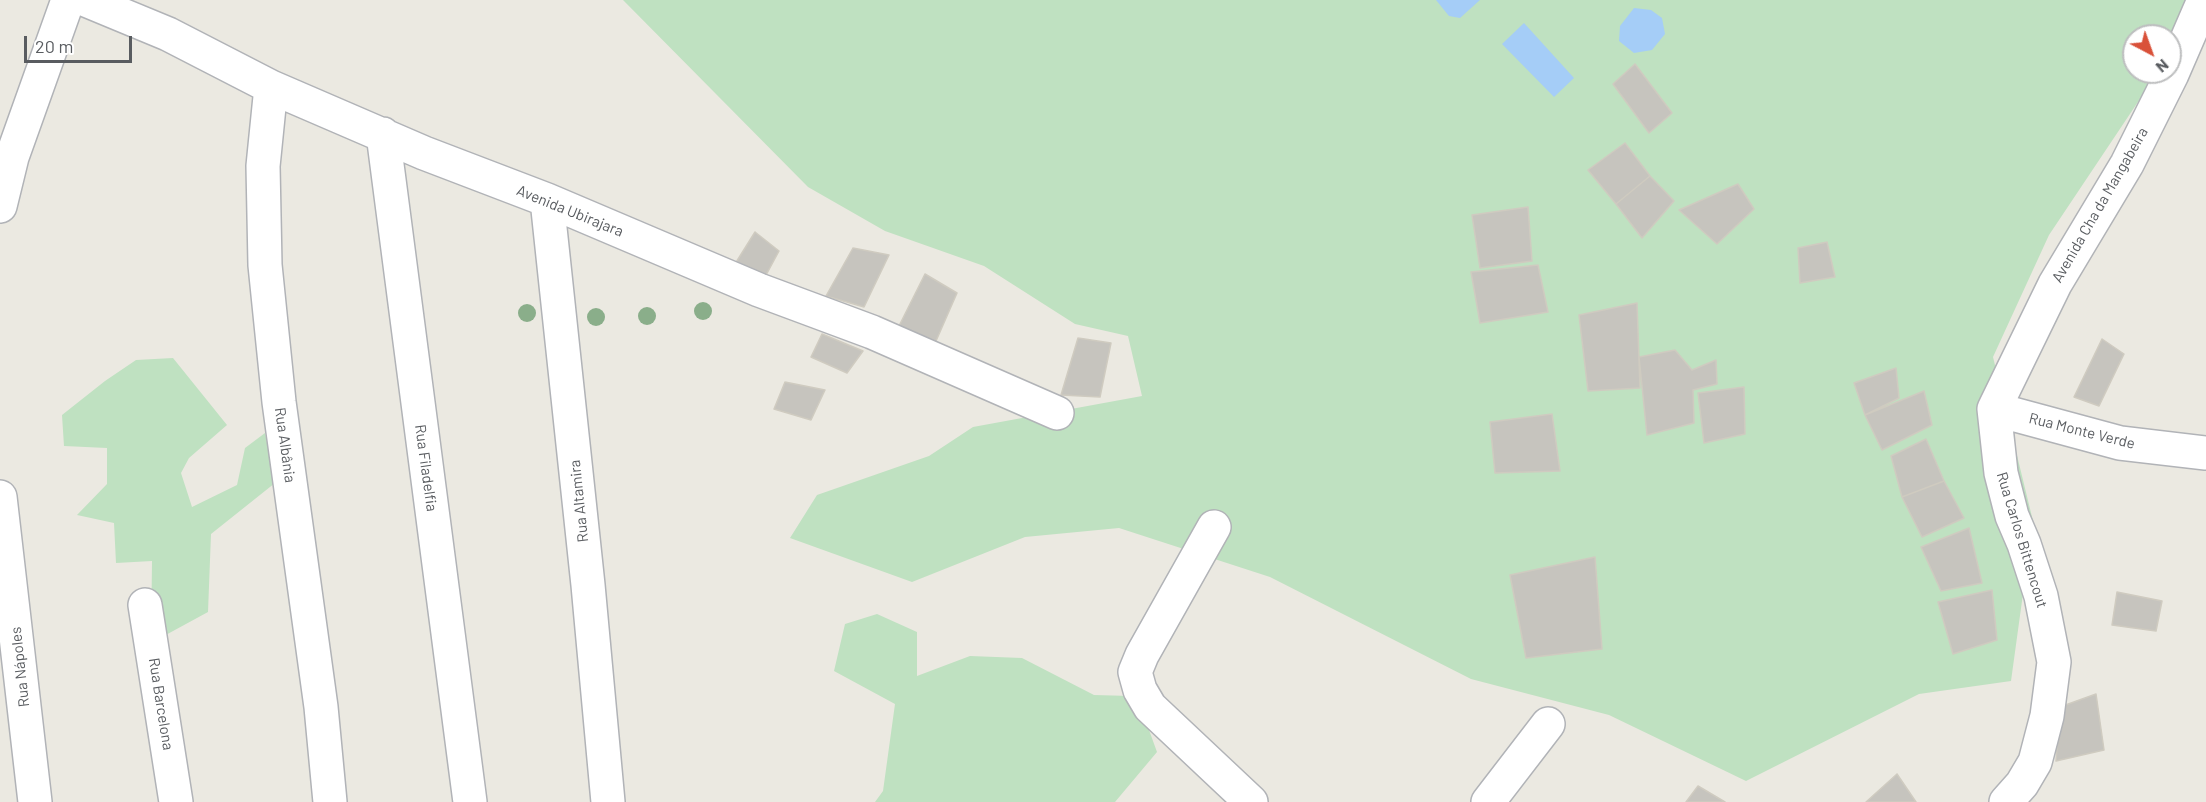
<!DOCTYPE html>
<meta charset="utf-8">
<style>
body{margin:0}
#map{position:relative;width:2206px;height:802px;overflow:hidden;background:#ebe9e1;font-family:Barlow,sans-serif}
canvas{display:block}
.north{position:absolute;left:2122px;top:24px;width:60px;height:60px;box-sizing:border-box;background:#fff;border:2px solid #bdbebf;border-radius:50%;rotate:139deg;font-size:16px;font-weight:700;line-height:24px;text-align:center;color:#595c60}
.north::after{content:'';display:block;margin:auto;width:21px;height:27px;background:#d95139;clip-path:polygon(50% 0,100% 100%,50% 72%,0 100%)}
.scale{position:absolute;left:24px;top:36px;width:108px;height:27px;box-sizing:border-box;border:3px solid #595c60;border-top:0;padding-left:8px;font-size:18px;line-height:21px;white-space:nowrap;color:#595c60;-webkit-text-stroke:4px #fff;paint-order:stroke}
</style>
<div id="map">
<canvas width="2206" height="802"></canvas>
<div class="north">N</div>
<div class="scale">20 m</div>
</div>
<script>
const c = document.querySelector('canvas').getContext('2d');
c.lineJoin = 'round';
function paint(path, color) { c.fillStyle = color; c.fill(path, 'evenodd'); }
const shape = rows => new Path2D(rows.map(r => 'M' + r).join(''));
function stroke(path, color, width, dash) { c.strokeStyle = color; c.lineWidth = width; c.lineCap = dash ? 'butt' : 'round'; c.setLineDash(dash || []); c.stroke(path); }
function label(font, color, halo, rows, align = 'center') {
  c.font = font + ' Barlow,sans-serif'; c.lineWidth = 6; c.setLineDash([]); c.textBaseline = 'middle'; c.strokeStyle = halo; c.fillStyle = color; for (const [text, x, y, turn = 0] of rows) {
    c.save(); c.translate(x, y); c.rotate((+turn || 0) * Math.PI / 180); c.textAlign = isNaN(turn) ? turn : align; if (halo) c.strokeText(text, 0, 0); c.fillText(text, 0, 0); c.restore();
  }
}
paint(shape([
 [623,0,2201,0,2170,54,2170,36,2134,36,2134,72,2158,72,2049,235,1993,357,2033,521,2011,681,1919,694,1746,781,1609,715,1471,679,1270,577,1119,528,1025,537,912,582,790,538,817,495,929,456,973,427,1142,396,1128,336,1075,324,984,266,885,231,808,187],
 [173,358,227,425,189,458,181,473,192,507,237,485,245,448,265,433,275,483,211,534,208,612,151,643,152,561,116,563,114,523,77,515,107,484,107,448,64,446,62,415,105,381,136,360],
 [877,614,917,632,917,676,970,656,1022,658,1094,695,1131,696,1145,719,1157,752,1115,802,875,802,883,791,895,704,834,671,845,624]
]), '#bfe1c1');
paint(shape([
 [1436,0,1480,0,1460,18,1449,16],
 [1634,8,1651,10,1662,18,1665,34,1652,50,1634,53,1619,41,1620,26],
 [1524,23,1574,78,1554,97,1502,44]
]), '#a5cdf7');
const building = shape([
 [1635,64,1672,113,1649,133,1613,84,1635,64],
 [1625,143,1650,176,1616,204,1588,170,1625,143],
 [1650,176,1674,201,1642,238,1616,204,1650,176],
 [1738,184,1754,209,1717,244,1679,210,1738,184],
 [1528,207,1532,261,1480,268,1472,215,1528,207],
 [755,232,779,251,765,277,735,264,755,232],
 [1827,242,1835,277,1800,283,1798,248,1827,242],
 [853,248,889,255,864,307,826,296,853,248],
 [1538,265,1548,312,1480,323,1471,272,1538,265],
 [925,274,957,293,936,341,899,326,925,274],
 [1637,303,1640,388,1588,391,1579,315,1637,303],
 [822,334,863,351,847,373,811,357,822,334],
 [1078,338,1111,343,1100,397,1061,395,1078,338],
 [2102,339,2124,354,2099,406,2074,397,2102,339],
 [1675,350,1692,370,1716,360,1717,384,1693,390,1694,423,1647,435,1639,357,1675,350],
 [1896,368,1899,398,1865,415,1854,383,1896,368],
 [785,382,825,390,811,420,774,409,785,382],
 [1744,387,1745,434,1704,443,1698,393,1744,387],
 [1924,391,1932,425,1882,450,1865,415,1924,391],
 [1552,414,1560,471,1495,473,1490,422,1552,414],
 [1926,439,1944,481,1902,497,1891,456,1926,439],
 [1944,481,1964,518,1922,537,1902,497,1944,481],
 [1969,528,1982,583,1941,591,1921,547,1969,528],
 [1595,557,1602,649,1526,658,1510,575,1595,557],
 [1992,590,1997,640,1953,654,1938,602,1992,590],
 [2117,592,2162,601,2156,631,2112,625,2117,592],
 [2096,694,2104,750,2056,761,2060,707,2096,694],
 [1897,774,1916,802,1866,802,1897,774],
 [1698,786,1725,802,1686,802,1698,786]
]);
paint(building, '#c6c4be');
stroke(building, '#cfcbc0', 1.5);
const minor = shape([
 [86,0,168,34,271,87,424,153,547,200,759,290,872,332,1057,413],
 [271,87,263,166,265,265,279,402,321,707,330,802],
 [383,134,470,802],
 [547,200,588,585,608,802],
 [0,206,12,157,68,0],
 [1994,409,2055,284,2127,164,2172,74,2204,0],
 [1994,409,2001,473,2012,516,2024,544,2041,596,2054,662,2047,716,2035,762,2022,784,2006,802],
 [1994,409,2120,443,2206,453],
 [0,497,35,802],
 [1214,527,1142,655,1135,672,1140,690,1150,707,1251,802],
 [145,605,176,802],
 [1488,802,1548,724]
]);
stroke(minor, '#b1b3b7', 36);
stroke(minor, '#fff', 33);
c.fillStyle = '#8aae8a';
for (const [x, y] of [
 [703,311],
 [527,313],
 [647,316],
 [596,317]
]) { c.beginPath(); c.arc(x, y, 9, 0, 2 * Math.PI); c.fill(); }
label('15px', '#595c60', '#fff', [
 ["Avenida Cha da Mangabeira",2100,205,-60],
 ["Avenida Ubirajara",570,211,22],
 ["Rua Monte Verde",2082,431,14],
 ["Rua Albânia",285,445,82],
 ["Rua Filadelfia",426,468,82],
 ["Rua Altamira",579,501,-96],
 ["Rua Carlos Bittencout",2022,540,73],
 ["Rua Nápoles",20,667,-96],
 ["Rua Barcelona",161,704,81]
]);
</script>
